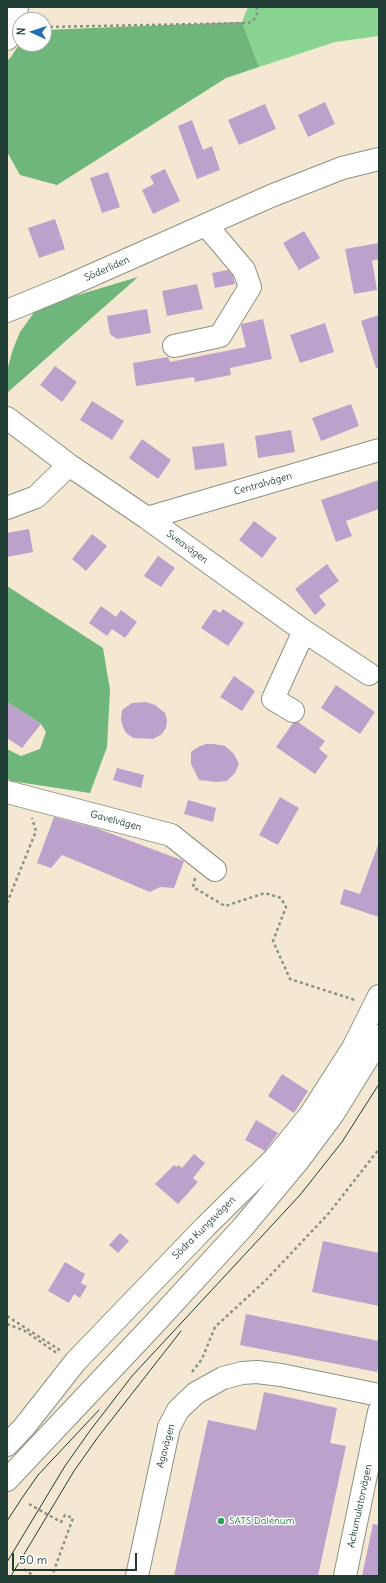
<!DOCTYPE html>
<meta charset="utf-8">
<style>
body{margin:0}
#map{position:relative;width:386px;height:1583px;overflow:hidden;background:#f5e8d2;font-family:Delius,sans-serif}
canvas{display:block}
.frame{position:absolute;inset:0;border:8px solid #1f3d34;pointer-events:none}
.north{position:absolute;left:12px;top:12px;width:40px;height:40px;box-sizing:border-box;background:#fff;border:1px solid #a5b1ae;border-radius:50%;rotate:273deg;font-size:11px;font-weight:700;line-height:16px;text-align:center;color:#1f3d34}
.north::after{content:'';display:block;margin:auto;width:14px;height:18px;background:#1f6fb2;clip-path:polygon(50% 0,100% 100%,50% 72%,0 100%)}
.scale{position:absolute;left:12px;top:1553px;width:125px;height:18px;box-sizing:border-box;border:2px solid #1f3d34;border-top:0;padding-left:5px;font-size:12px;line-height:14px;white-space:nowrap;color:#1f3d34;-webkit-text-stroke:3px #fff;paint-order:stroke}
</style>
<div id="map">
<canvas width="386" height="1583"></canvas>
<div class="frame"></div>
<div class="north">N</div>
<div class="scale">50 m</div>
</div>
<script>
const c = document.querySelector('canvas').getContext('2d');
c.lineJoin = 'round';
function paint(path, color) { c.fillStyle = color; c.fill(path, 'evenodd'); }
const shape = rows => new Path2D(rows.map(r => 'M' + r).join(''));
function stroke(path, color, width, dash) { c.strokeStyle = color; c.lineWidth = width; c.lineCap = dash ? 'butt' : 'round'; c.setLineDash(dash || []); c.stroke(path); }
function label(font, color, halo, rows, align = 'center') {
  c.font = font + ' Delius,sans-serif'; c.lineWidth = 3; c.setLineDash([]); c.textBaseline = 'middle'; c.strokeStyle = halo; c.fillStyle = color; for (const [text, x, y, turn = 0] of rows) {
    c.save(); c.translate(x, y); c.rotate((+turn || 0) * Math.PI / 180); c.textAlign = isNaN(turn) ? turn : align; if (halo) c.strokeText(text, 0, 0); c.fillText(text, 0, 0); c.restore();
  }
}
paint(shape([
 [250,7,379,7,379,36,335,42,259,67,242,22,247,9]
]), '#89d491');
paint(shape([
 [242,22,259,67,226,78,57,185,20,175,7,152,7,61,11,57,20,43,20,44,44,44,44,30],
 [138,277,7,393,7,371,13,349,20,332,38,307],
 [7,586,103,648,110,690,107,747,90,793,11,781,7,778,7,749,21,756,40,749,46,732,41,724,7,702]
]), '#6eb67b');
paint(shape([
 [325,102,335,124,308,137,298,115],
 [265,104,276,129,239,145,228,120],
 [192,120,203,150,212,146,220,170,197,179,178,126],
 [165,169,180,201,153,214,142,190,154,184,150,176],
 [108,172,120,207,102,213,90,178],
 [55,219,65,249,39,258,28,228],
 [304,231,320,258,299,270,283,243],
 [379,243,379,259,372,261,377,290,354,294,345,249],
 [228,270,233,276,235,284,215,288,212,273],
 [197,284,203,309,167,316,162,291],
 [147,309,151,333,117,339,110,334,107,316],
 [379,315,379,368,376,368,361,321],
 [263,319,272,359,230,368,231,375,195,382,194,377,136,386,133,363,168,357,170,362,246,347,241,326,242,324],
 [325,323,334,352,300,363,290,335],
 [55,366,77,382,62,402,40,385],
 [92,401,124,421,112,440,80,420],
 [351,404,359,426,321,441,312,418],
 [291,430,295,452,258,458,255,436],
 [142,439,171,460,158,479,129,458],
 [224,443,227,466,195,470,192,447],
 [379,480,379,509,346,521,352,536,336,542,321,500],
 [254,521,277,538,262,558,239,540],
 [29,529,33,552,7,557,7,533],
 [92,534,107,546,86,571,72,559],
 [158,556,175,568,161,587,144,576],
 [327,564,339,581,319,596,326,605,315,615,295,589],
 [101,606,116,617,121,610,137,622,125,638,112,629,107,636,89,623],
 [214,609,220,613,223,609,244,623,228,646,201,628],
 [234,676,255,691,242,711,220,697],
 [336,685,375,712,360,734,321,708],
 [7,702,41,724,22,748,7,738],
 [146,702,155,705,165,713,167,720,166,728,162,734,153,739,133,738,126,733,123,727,121,720,122,710,132,703],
 [298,722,325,741,319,749,328,756,315,774,276,747,293,723],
 [206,744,214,744,225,746,234,754,239,764,235,773,227,781,216,782,199,780,191,764,191,752,198,747],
 [117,768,144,775,141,788,113,780],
 [280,797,299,808,278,845,259,835],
 [188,800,216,808,213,822,184,814],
 [54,817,96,828,184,861,174,888,160,887,150,892,62,855,51,868,37,863],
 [378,845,379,845,379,917,340,904,344,889,360,894],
 [282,1074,308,1091,294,1113,268,1096],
 [256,1120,278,1133,265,1151,245,1140],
 [194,1154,205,1163,193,1178,198,1182,178,1204,155,1184,174,1165,177,1167,179,1165,182,1168],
 [120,1233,129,1241,118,1253,109,1245],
 [323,1241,379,1253,379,1306,312,1292],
 [65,1262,85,1274,81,1283,87,1286,80,1298,74,1294,69,1303,48,1291],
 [246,1314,379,1341,379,1362,377,1372,240,1345],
 [264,1392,337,1408,330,1443,346,1446,318,1576,174,1576,208,1420,256,1430],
 [373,1524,379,1525,379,1576,362,1576]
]), '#bba1cc');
const minor = shape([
 [7,39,14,27,17,7],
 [7,311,63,288,271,196,342,168,379,159],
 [174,346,220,336,250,287,244,270,206,225],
 [7,418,69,465,147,518,304,631,369,674],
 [7,508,36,497,69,465],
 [147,518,379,450],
 [293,711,273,699,304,631],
 [7,792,171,835,215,870],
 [7,1445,24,1427,76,1361,206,1226,275,1158,310,1115,353,1048,379,996],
 [137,1576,169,1427,178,1410,196,1393,223,1378,242,1373,257,1372,281,1375,379,1395],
 [345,1576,379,1412]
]);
const major = shape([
 [7,1480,154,1324,243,1227,298,1161,333,1114,369,1056,379,1036]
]);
stroke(minor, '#8a9283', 24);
stroke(major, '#8a9283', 24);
stroke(shape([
 [44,27,248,23,253,21,257,14,257,7],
 [195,878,193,887,225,906,265,893,281,898,286,907,273,941,290,979,355,1000],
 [7,903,36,831,32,818],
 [7,1316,61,1351],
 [7,1324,25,1331,58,1354],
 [192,1372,202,1359,215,1327,266,1280,329,1213,379,1149],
 [29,1504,61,1522,65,1515,73,1518,52,1576],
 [24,1569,34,1576]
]), '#8a9283', 2.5, [3, 3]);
stroke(minor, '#fff', 22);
stroke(major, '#fff', 22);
stroke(shape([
 [7,1521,22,1498,38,1475,99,1410],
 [7,1562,65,1466,89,1432,132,1376,300,1195,342,1142,379,1084],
 [11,1576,74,1471,98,1437,181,1331]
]), '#1f3d34', 1);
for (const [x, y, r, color] of [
 [221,1521,4,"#2e9e5b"]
]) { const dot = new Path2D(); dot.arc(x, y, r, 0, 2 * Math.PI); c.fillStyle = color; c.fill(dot); stroke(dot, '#fff', 1.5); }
label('10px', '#1f3d34', '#fff', [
 ["Söderliden",107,269,-24],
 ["Centralvägen",263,484,-16],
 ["Sveavägen",187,547,36],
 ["Gavelvägen",116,821,15],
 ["Södra Kungsvägen",204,1228,-45],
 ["Agavägen",166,1446,-75],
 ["Ackumulatorvägen",360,1506,-78]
]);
label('10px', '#27864d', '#fff', [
 ["SATS Dalénum",229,1521]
], 'left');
</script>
